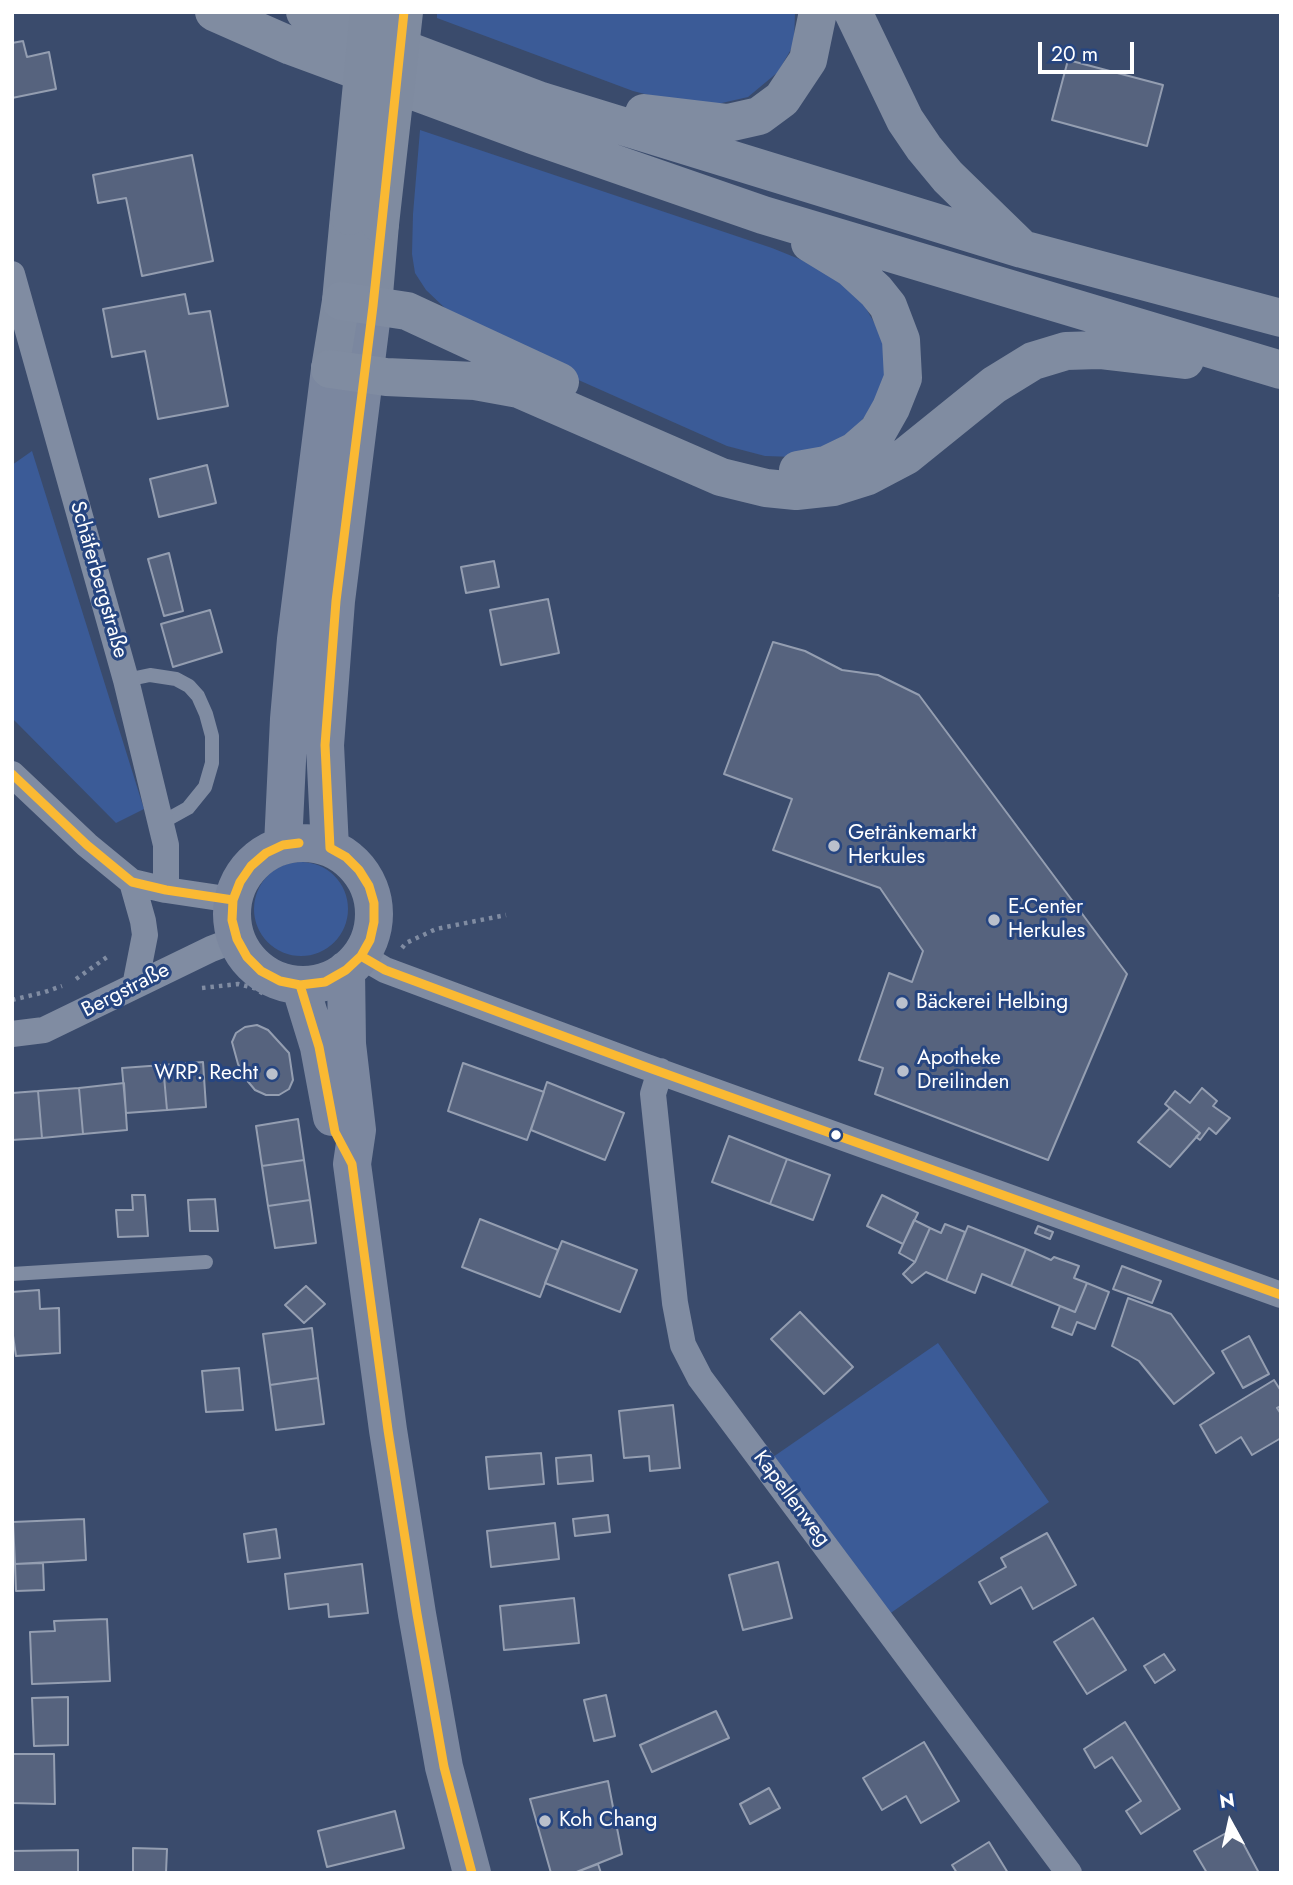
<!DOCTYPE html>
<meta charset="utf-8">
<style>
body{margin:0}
#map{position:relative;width:1293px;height:1885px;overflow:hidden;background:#3a4b6c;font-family:Jost,sans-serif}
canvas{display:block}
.frame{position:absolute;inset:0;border:14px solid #fff;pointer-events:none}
.north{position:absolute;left:1195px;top:1787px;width:70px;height:70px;-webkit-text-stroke:5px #264580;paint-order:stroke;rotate:352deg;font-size:19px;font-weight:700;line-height:28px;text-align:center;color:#fff}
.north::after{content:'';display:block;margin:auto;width:24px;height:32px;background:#fff;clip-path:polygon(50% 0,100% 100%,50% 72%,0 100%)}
.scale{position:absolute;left:1038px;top:42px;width:96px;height:32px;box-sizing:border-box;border:4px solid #fff;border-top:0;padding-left:9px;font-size:21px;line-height:24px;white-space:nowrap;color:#fff;-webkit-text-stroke:5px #264580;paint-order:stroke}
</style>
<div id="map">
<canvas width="1293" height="1885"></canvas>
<div class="frame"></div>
<div class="north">N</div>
<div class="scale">20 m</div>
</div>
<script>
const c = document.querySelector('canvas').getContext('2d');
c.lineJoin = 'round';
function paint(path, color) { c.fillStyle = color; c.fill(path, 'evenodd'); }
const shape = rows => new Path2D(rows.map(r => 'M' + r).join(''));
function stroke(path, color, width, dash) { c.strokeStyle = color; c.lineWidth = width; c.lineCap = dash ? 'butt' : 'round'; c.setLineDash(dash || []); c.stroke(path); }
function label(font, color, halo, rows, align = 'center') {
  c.font = font + ' Jost,sans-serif'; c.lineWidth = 6; c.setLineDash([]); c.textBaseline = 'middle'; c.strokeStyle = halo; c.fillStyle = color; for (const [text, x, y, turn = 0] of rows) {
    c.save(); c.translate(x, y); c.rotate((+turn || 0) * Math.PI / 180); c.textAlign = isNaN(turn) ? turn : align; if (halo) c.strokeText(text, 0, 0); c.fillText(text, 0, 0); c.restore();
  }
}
paint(shape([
 [437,12,795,12,794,44,778,72,748,97,700,108,633,91,437,18],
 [420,130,772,248,829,271,860,298,886,343,885,376,878,401,846,439,795,457,765,456,727,446,565,374,446,309,426,290,415,273,412,254,413,214],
 [32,451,144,809,116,823,12,718,12,465],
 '254 909a47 47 0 1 1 94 0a47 47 0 1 1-94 0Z',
 [938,1343,1049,1502,885,1617,773,1457]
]), '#3b5b97');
const building = shape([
 [23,41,27,57,49,52,56,89,12,98,12,43,23,41],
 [1068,60,1163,85,1147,146,1052,120,1068,60],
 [192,155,213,261,142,276,126,198,98,203,93,175,192,155],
 [185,294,189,314,210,311,228,406,158,419,145,351,112,357,103,309,185,294],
 [207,465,216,503,159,517,150,479,207,465],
 [169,553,183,611,164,616,148,559,169,553],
 [494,561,499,587,466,593,461,567,494,561],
 [548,599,559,653,501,665,490,610,548,599],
 [210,610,222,652,173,667,161,624,210,610],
 [773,642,805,651,842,670,878,675,919,695,1127,974,1048,1160,875,1094,883,1068,859,1060,889,973,912,982,923,951,880,888,773,850,792,799,724,774,773,642],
 [257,1025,268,1030,289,1053,293,1080,289,1089,279,1095,266,1095,255,1090,245,1078,238,1064,232,1042,236,1033,245,1027,257,1025],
 [203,1062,206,1107,167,1110,163,1065,203,1062],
 [463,1063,544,1092,527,1140,448,1111,463,1063],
 [163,1065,167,1110,126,1113,122,1068,163,1065],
 [547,1082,624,1113,605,1160,531,1130,547,1082],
 [124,1083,127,1130,83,1134,79,1088,124,1083],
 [79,1088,83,1134,42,1138,38,1091,79,1088],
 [1202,1088,1217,1101,1213,1106,1230,1118,1216,1134,1209,1128,1200,1140,1196,1137,1200,1133,1165,1104,1175,1091,1190,1103,1202,1088],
 [38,1091,42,1138,12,1140,12,1093,38,1091],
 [1170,1108,1200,1133,1170,1167,1138,1142,1170,1108],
 [298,1119,304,1160,262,1166,256,1126,298,1119],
 [729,1136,787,1159,770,1204,712,1182,729,1136],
 [787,1159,830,1175,813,1220,770,1204,787,1159],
 [304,1160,310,1200,268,1206,262,1166,304,1160],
 [132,1195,145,1195,148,1236,118,1237,116,1210,133,1210,132,1195],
 [882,1195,918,1213,903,1244,867,1226,882,1195],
 [215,1199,218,1231,190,1231,188,1200,215,1199],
 [310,1200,316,1243,275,1248,268,1206,310,1200],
 [480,1219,558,1250,540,1297,462,1267,480,1219],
 [914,1220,930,1228,915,1262,899,1253,914,1220],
 [945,1224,965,1232,946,1281,926,1272,912,1283,903,1274,915,1262,930,1228,941,1233,945,1224],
 [968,1226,1026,1249,1011,1286,982,1274,975,1293,946,1281,968,1226],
 [1038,1226,1053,1232,1050,1239,1035,1233,1038,1226],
 [562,1241,637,1270,620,1312,545,1283,562,1241],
 [1026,1249,1051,1260,1054,1257,1079,1266,1074,1278,1087,1283,1075,1312,1011,1286,1026,1249],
 [1122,1266,1161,1281,1152,1303,1113,1289,1122,1266],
 [1087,1283,1109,1292,1095,1329,1077,1322,1072,1335,1052,1327,1060,1306,1075,1312,1087,1283],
 [306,1286,325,1304,304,1323,285,1305,306,1286],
 [39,1290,40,1309,59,1308,60,1353,16,1356,12,1329,12,1292,39,1290],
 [1128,1298,1171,1314,1214,1373,1174,1404,1139,1361,1112,1346,1128,1298],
 [800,1312,853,1367,824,1394,771,1339,800,1312],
 [312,1328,318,1378,270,1385,263,1334,312,1328],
 [1249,1336,1269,1374,1243,1388,1222,1351,1249,1336],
 [239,1368,243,1410,206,1412,202,1371,239,1368],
 [318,1378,324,1424,276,1430,270,1385,318,1378],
 [1274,1380,1281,1391,1281,1406,1277,1408,1281,1414,1281,1438,1252,1455,1241,1437,1216,1453,1200,1425,1274,1380],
 [673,1405,680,1468,650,1471,649,1456,624,1458,619,1411,673,1405],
 [541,1453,544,1484,489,1489,486,1457,541,1453],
 [591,1455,593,1481,558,1484,556,1458,591,1455],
 [608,1515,610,1532,575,1536,573,1519,608,1515],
 [84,1519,86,1560,15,1564,13,1522,84,1519],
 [555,1523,559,1559,491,1567,487,1531,555,1523],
 [276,1529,280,1558,248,1562,244,1534,276,1529],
 [1047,1533,1076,1585,1033,1609,1021,1587,991,1604,979,1582,1006,1567,1001,1558,1047,1533],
 [778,1562,792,1618,743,1630,729,1575,778,1562],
 [43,1563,44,1590,16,1591,15,1564,43,1563],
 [362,1564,368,1613,329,1617,328,1604,289,1609,285,1574,362,1564],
 [574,1598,579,1643,504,1650,500,1606,574,1598],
 [1093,1618,1126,1670,1087,1694,1054,1642,1093,1618],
 [107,1619,110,1681,32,1684,30,1632,55,1631,54,1621,107,1619],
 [1164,1654,1175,1670,1155,1683,1144,1666,1164,1654],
 [606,1695,615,1736,594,1741,584,1700,606,1695],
 [68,1697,68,1745,34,1746,32,1698,68,1697],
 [716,1711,729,1738,652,1772,640,1745,716,1711],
 [1125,1722,1180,1809,1141,1834,1126,1811,1141,1801,1112,1757,1095,1768,1084,1749,1125,1722],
 [924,1742,959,1801,921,1823,906,1796,882,1810,863,1778,924,1742],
 [12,1754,54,1754,55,1804,12,1803,12,1754],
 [608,1781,622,1854,574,1873,551,1873,530,1799,608,1781],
 [769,1788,780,1808,750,1824,740,1804,769,1788],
 [395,1811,404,1848,327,1867,318,1831,395,1811],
 [1235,1828,1259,1873,1207,1873,1194,1851,1235,1828],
 [989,1842,1008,1873,957,1873,952,1865,989,1842],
 [133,1848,167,1849,166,1873,133,1873,133,1848],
 [78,1850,78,1873,12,1873,12,1851,78,1850],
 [598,1864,601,1873,574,1873,598,1864]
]);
paint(building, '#56637e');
stroke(building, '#949eb1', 2);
stroke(shape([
 [1281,594,1281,597],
 [402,948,406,943,436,929,506,915],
 [76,979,107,957],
 [202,988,238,984,254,988,267,996],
 [12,1000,45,992,62,986]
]), '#808ca2', 4.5, [3.5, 5]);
stroke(shape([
 [126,680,150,675,176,679,189,686,198,696,206,714,212,736,212,763,205,787,188,808,161,823],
 [12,1274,206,1262]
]), '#808ca2', 14);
stroke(shape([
 [12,274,126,680,166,845,166,890],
 [12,774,87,845,132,882,166,890,233,900],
 [132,882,143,921,145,935,135,986],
 [361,956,385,970,641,1065,1281,1295],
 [12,1034,44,1030,211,949,237,939],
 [660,1071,653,1094,675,1303,683,1345,700,1378,1069,1873]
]), '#808ca2', 26);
stroke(shape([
 '232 914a71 71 0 1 1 142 0a71 71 0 1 1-142 0Z',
 [283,845,289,719,296,639,330,369],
 [330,848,325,745,336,601,373,306],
 [346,970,347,1044,357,1130,352,1164,388,1430,417,1614,444,1767,472,1873],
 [300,985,319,1047,332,1117]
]), '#7b879f', 38);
stroke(shape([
 [373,306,380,224],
 [330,369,341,301,349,216]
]), '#7f8ba0', 38);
stroke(shape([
 [214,12,291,46,535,136,763,215,1281,370],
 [305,12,541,101,1022,249,1281,318],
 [853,12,905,120,924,148,948,177,1018,245],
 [644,113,728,123,759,116,782,99,808,60,818,12],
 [341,301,407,311,560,382],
 [330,369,386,377,475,381,519,389,721,477,766,488,796,491,833,487,868,476,906,456,994,385,1033,361,1066,351,1099,350,1185,360],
 [798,470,826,465,855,451,878,431,891,408,903,378,901,340,888,306,876,291,851,268,810,243]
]), '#808ca1', 38);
stroke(shape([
 [349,216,369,12],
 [380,224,404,12]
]), '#7f8ba0', 38);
stroke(shape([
 [12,774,87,845,132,882,166,890,233,900],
 [299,843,283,845,266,853,251,866,240,882,233,900,232,920,237,939,247,957,261,971,280,981,300,985,325,982,346,970,361,956,370,940,374,922,374,903,369,886,359,870,346,857,330,848],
 [330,848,325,745,336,601,373,306,404,12],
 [361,956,385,970,641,1065,1281,1295],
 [300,985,319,1047,335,1132,352,1164,388,1430,417,1614,444,1767,472,1873]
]), '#fab933', 9);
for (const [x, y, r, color] of [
 [834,846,7,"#bac0cc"],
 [994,920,7,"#bac0cc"],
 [902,1003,7,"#bac0cc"],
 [903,1071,7,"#bac0cc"],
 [272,1074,7,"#bac0cc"],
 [836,1135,6,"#fff"],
 [545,1821,7,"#bac0cc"]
]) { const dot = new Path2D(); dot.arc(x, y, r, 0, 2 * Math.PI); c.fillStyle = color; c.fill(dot); stroke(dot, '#264580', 2.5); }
label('21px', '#fff', '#264580', [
 ["Schäferbergstraße",98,580,74],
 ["Bergstraße",126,991,-27],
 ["Kapellenweg",791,1499,53]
]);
label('21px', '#fff', '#264580', [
 ["Getränkemarkt",848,834],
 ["Herkules",848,858],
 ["E-Center",1008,908],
 ["Herkules",1008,932],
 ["Bäckerei Helbing",916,1003],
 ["Apotheke",917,1059],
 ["Dreilinden",917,1083],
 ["WRP. Recht",258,1074,"right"],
 ["Koh Chang",559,1821]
], 'left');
</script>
